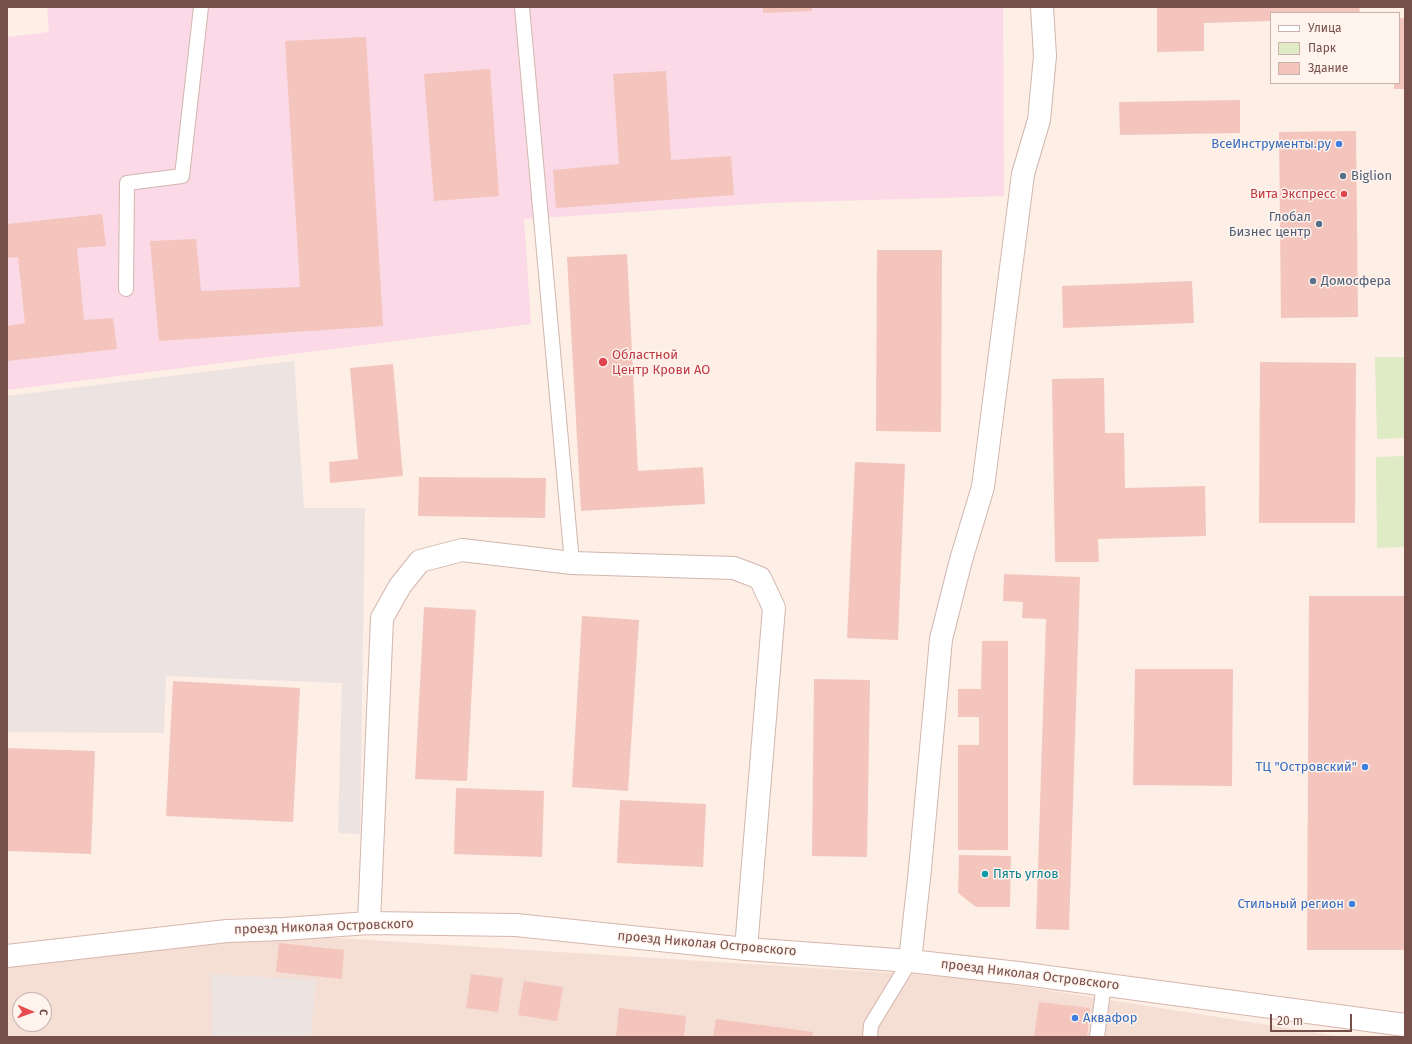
<!DOCTYPE html>
<meta charset="utf-8">
<style>
body{margin:0}
#map{position:relative;width:1412px;height:1044px;overflow:hidden;background:#fdeee6;font-family:"Fira Sans",sans-serif}
canvas{display:block}
.frame{position:absolute;inset:0;border:8px solid #774f4a;pointer-events:none}
.legend{position:absolute;left:1270px;top:12px;width:130px;height:72px;box-sizing:border-box;background:#fff3ed;border:1px solid #c9b1ac;margin:0;padding:5px 7px;list-style:none;font-size:12px;color:#774f4a}
.legend li{display:flex;align-items:center;gap:8px;height:20px}
.legend b{width:20px;border:1px solid #c9b1ac}
.north{position:absolute;left:12px;top:992px;width:40px;height:40px;box-sizing:border-box;background:#fff3ed;border:1px solid #c9b1ac;border-radius:50%;rotate:92deg;font-size:11px;font-weight:700;line-height:16px;text-align:center;color:#774f4a}
.north::after{content:'';display:block;margin:auto;width:14px;height:18px;background:#e84a4f;clip-path:polygon(50% 0,100% 100%,50% 72%,0 100%)}
.scale{position:absolute;left:1270px;top:1014px;width:82px;height:18px;box-sizing:border-box;border:2px solid #774f4a;border-top:0;padding-left:5px;font-size:12px;line-height:14px;white-space:nowrap;color:#774f4a;-webkit-text-stroke:3px #fff3ed;paint-order:stroke}
</style>
<div id="map">
<canvas width="1412" height="1044"></canvas>
<div class="frame"></div>
<ul class="legend">
<li><b style="height:5px;background:#fff"></b>Улица</li>
<li><b style="height:11px;background:#deebc4"></b>Парк</li>
<li><b style="height:11px;background:#f3c5bd"></b>Здание</li>
</ul>
<div class="north">С</div>
<div class="scale">20 m</div>
</div>
<script>
const c = document.querySelector('canvas').getContext('2d');
c.lineJoin = 'round';
function paint(path, color) { c.fillStyle = color; c.fill(path, 'evenodd'); }
const shape = rows => new Path2D(rows.map(r => 'M' + r).join(''));
function stroke(path, color, width, dash) { c.strokeStyle = color; c.lineWidth = width; c.lineCap = dash ? 'butt' : 'round'; c.setLineDash(dash || []); c.stroke(path); }
function label(font, color, halo, rows, align = 'center') {
  c.font = font + ' "Fira Sans",sans-serif'; c.lineWidth = 3; c.setLineDash([]); c.textBaseline = 'middle'; c.strokeStyle = halo; c.fillStyle = color; for (const [text, x, y, turn = 0] of rows) {
    c.save(); c.translate(x, y); c.rotate((+turn || 0) * Math.PI / 180); c.textAlign = isNaN(turn) ? turn : align; if (halo) c.strokeText(text, 0, 0); c.fillText(text, 0, 0); c.restore();
  }
}
paint(shape([
 [227,931,970,978,1344,1037,7,1037,7,957],
 [20,1000,44,1000,44,1024,20,1024]
]), '#f5ded4');
paint(shape([
 [294,361,304,508,365,508,360,834,338,833,342,683,166,676,164,733,7,732,7,396],
 [211,974,316,980,311,1037,212,1037]
]), '#ede3e0');
paint(shape([
 [47,7,1003,7,1004,196,769,203,524,219,531,324,7,390,7,37,49,32]
]), '#fbd9e6');
paint(shape([
 [1375,357,1405,357,1405,438,1377,439],
 [1405,456,1405,547,1377,548,1376,457]
]), '#deebc4');
paint(shape([
 [763,7,812,7,812,11,763,13],
 [1157,7,1359,7,1360,13,1271,13,1271,21,1204,23,1204,51,1157,52],
 [1399,18,1405,18,1405,89,1394,89,1394,83,1399,83],
 [366,37,383,326,159,341,150,241,196,239,201,291,300,287,285,41],
 [490,69,499,196,434,201,424,74],
 [666,71,671,160,731,156,734,195,556,208,553,170,619,164,613,74],
 [1240,100,1240,133,1120,135,1119,102],
 [1356,131,1358,317,1281,318,1279,132],
 [102,214,106,246,77,248,84,320,113,318,117,349,7,361,7,326,25,323,18,257,7,258,7,224],
 [877,250,942,250,941,432,876,431],
 [627,254,638,471,703,467,705,504,581,511,567,257],
 [1192,281,1194,323,1063,328,1062,286],
 [1260,362,1356,363,1355,523,1259,523],
 [393,364,403,476,330,483,329,462,358,459,350,368],
 [1104,378,1105,433,1124,433,1125,488,1205,486,1206,536,1098,539,1099,562,1055,562,1052,379],
 [855,462,905,464,898,640,847,638],
 [419,477,546,478,545,518,418,516],
 [1004,574,1080,577,1069,930,1036,929,1046,619,1022,618,1023,602,1003,601],
 [1309,596,1405,596,1405,950,1307,950],
 [424,607,476,610,467,781,415,779],
 [582,616,639,620,628,791,572,787],
 [982,641,1008,641,1008,850,958,850,958,745,979,745,979,717,958,717,958,689,981,689],
 [1135,669,1233,669,1232,786,1133,785],
 [814,679,870,680,867,857,812,856],
 [173,681,300,688,293,822,166,816],
 [7,748,95,751,91,854,7,851],
 [456,788,544,791,542,857,454,854],
 [620,800,706,804,703,867,617,863],
 [959,855,1011,856,1010,907,976,907,958,893],
 [279,943,344,950,342,979,276,972],
 [471,974,503,978,498,1012,466,1008],
 [524,981,563,987,557,1021,518,1015],
 [1039,1002,1090,1008,1087,1037,1034,1037],
 [619,1008,686,1016,684,1037,616,1037],
 [716,1019,813,1032,812,1037,713,1037]
]), '#f3c5bd');
const lane = shape([
 [522,7,572,563],
 [126,289,127,183,182,176,201,7],
 [870,1037,871,1025,910,961],
 [1097,1037,1104,984]
]);
const street = shape([
 [369,923,382,618,400,586,420,561,462,550,572,563,734,568,760,578,774,608,746,949],
 [910,961,920,869,941,639,961,560,983,487,1023,174,1039,120,1045,56,1042,7]
]);
const secondary = shape([
 [7,956,227,931,284,929,369,923,516,925,746,949,910,961,1018,973,1405,1025]
]);
stroke(lane, '#d1b6ae', 16);
stroke(street, '#d1b6ae', 24);
stroke(secondary, '#d7b6ae', 24);
stroke(lane, '#fff', 14);
stroke(street, '#fff', 22);
stroke(secondary, '#fff', 22);
for (const [x, y, r, color] of [
 [1339,144,4,"#3f7fe0"],
 [1343,176,4,"#5c6f8a"],
 [1344,194,4,"#e0444e"],
 [1319,224,4,"#5c6f8a"],
 [1313,281,4,"#5c6f8a"],
 [603,362,5,"#e0444e"],
 [1365,767,4,"#3f7fe0"],
 [985,874,4,"#0f9aa8"],
 [1352,904,4,"#3f7fe0"],
 [1075,1018,4,"#3f7fe0"]
]) { const dot = new Path2D(); dot.arc(x, y, r, 0, 2 * Math.PI); c.fillStyle = color; c.fill(dot); stroke(dot, '#fff3ed', 1.5); }
label('13px', '#366cbe', '#fff3ed', [
 ["ВсеИнструменты.ру",1331,144],
 ["ТЦ \"Островский\"",1357,767],
 ["Стильный регион",1344,904],
 ["Аквафор",1083,1018,"left"]
], 'right');
label('13px', '#4e5e75', '#fff3ed', [
 ["Biglion",1351,176],
 ["Глобал",1311,217,"right"],
 ["Бизнес центр",1311,232,"right"],
 ["Домосфера",1321,281]
], 'left');
label('13px', '#be3a42', '#fff3ed', [
 ["Вита Экспресс",1336,194],
 ["Областной",612,355,"left"],
 ["Центр Крови АО",612,370,"left"]
], 'right');
label('13px', '#0d838f', '#fff3ed', [
 ["Пять углов",993,874]
], 'left');
label('13px', '#774f4a', '#fff3ed', [
 ["проезд Николая Островского",324,927,-2],
 ["проезд Николая Островского",707,944,5],
 ["проезд Николая Островского",1030,975,7]
]);
</script>
